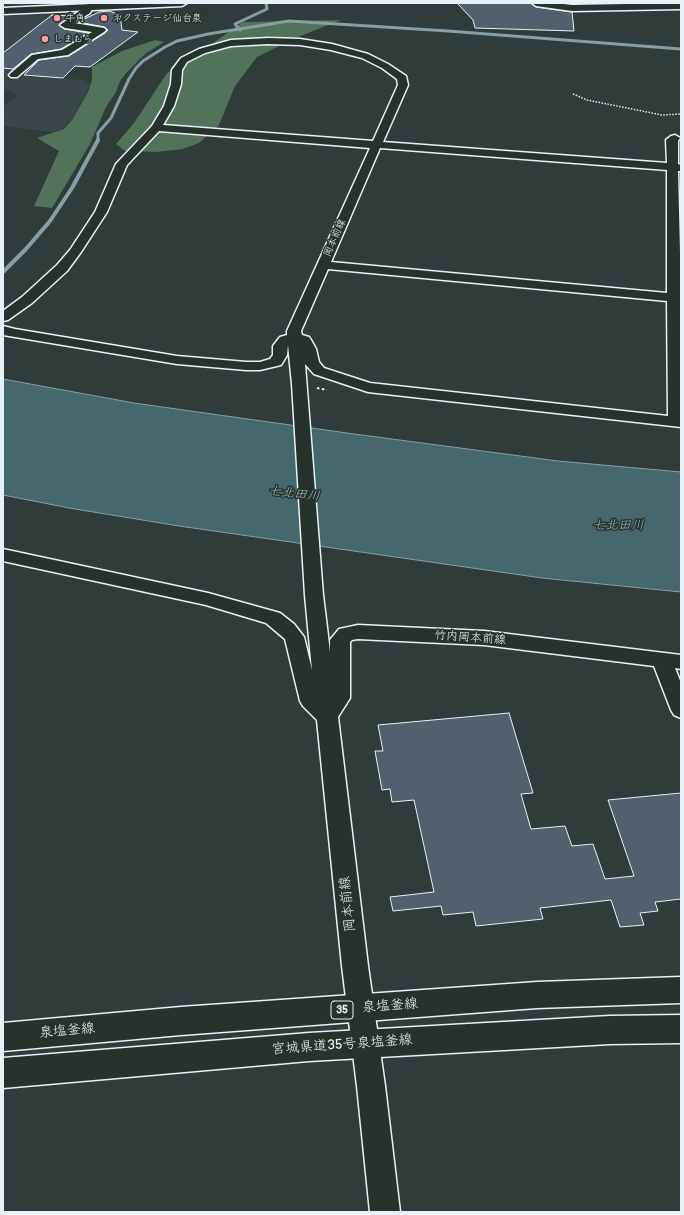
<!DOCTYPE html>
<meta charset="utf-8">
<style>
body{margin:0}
#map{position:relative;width:684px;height:1215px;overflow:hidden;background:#2f3c3a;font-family:Pangolin,sans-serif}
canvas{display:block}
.frame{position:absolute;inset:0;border:4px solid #e8f1f8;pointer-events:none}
</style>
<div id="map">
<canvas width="684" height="1215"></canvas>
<div class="frame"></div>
</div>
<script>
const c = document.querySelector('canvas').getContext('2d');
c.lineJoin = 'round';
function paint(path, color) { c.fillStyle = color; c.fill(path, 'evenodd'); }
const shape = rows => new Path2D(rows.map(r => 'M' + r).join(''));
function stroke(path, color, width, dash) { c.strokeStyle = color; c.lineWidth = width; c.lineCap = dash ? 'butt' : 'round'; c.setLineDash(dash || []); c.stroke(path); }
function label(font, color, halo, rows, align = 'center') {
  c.font = font + ' Pangolin,"Klee One",sans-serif'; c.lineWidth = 3; c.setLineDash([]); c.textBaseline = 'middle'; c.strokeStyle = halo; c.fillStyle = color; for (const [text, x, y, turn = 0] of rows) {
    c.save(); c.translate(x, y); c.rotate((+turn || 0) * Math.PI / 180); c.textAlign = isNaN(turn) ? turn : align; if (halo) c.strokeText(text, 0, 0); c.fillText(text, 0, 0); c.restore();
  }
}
paint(shape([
 [78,14,58,26,95,31,64,51,31,56,8,75,85,80,89,84,87,92,72,118,63,129,52,132,3,126,3,106,16,98,15,93,3,88,3,16]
]), '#3a4649');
paint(shape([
 [341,20,293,39,257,57,235,86,219,125,199,143,183,149,156,152,125,151,116,144,134,123,167,73,192,56,202,51,243,22],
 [155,40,164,42,145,54,127,72,120,81,116,92,106,107,90,144,52,208,34,206,59,151,37,138,64,129,72,120,88,92,92,80,92,67,122,51]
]), '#52725c');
const water = shape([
 [3,379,134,403,347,433,558,461,681,472,681,592,542,578,179,526,69,508,3,495,3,379]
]);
paint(water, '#46686c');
stroke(water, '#879fa4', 1);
stroke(shape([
 [240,30,235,24,267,9,266,3],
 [98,141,98,133,111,118,129,79,136,68,143,61,165,47,177,41,208,34,289,21,448,31,681,49]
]), '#879fa4', 3);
stroke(shape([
 [3,272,26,249,50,221,72,188,98,140]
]), '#879fa4', 4);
const building = shape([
 [457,3,531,3,536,7,572,12,574,31,475,28,473,20,457,3],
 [109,11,120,15,122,30,138,32,90,67,75,66,63,78,24,75,39,60,69,56,105,33,108,30,104,27,78,22,99,12,109,11],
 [52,15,70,16,59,25,64,29,88,33,61,49,31,54,13,69,3,68,3,53,52,15],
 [509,713,533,793,521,794,531,829,565,826,572,846,593,844,605,879,634,876,608,800,681,793,681,899,655,902,658,911,640,913,644,925,620,927,611,900,540,908,543,919,476,926,473,912,443,915,441,906,393,911,390,897,434,892,414,800,392,802,390,789,382,790,375,751,383,751,378,725,509,713]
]);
paint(building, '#525f6c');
stroke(building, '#e8f1f8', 1);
const minor = shape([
 [532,3,555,3,572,5,681,3,681,9,572,11,536,6,532,3],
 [89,4,93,7,90,13,74,23,104,28,106,30,104,32,68,55,38,59,17,77,11,77,9,75,11,73,32,55,62,50,92,32,65,28,60,25,89,4],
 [268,38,300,39,332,44,368,54,388,64,406,76,408,85,383,142,667,163,666,140,671,136,675,135,680,138,678,141,678,164,681,165,681,171,678,171,681,293,681,427,368,392,314,374,305,364,323,595,330,652,330,640,339,629,358,625,484,631,681,655,681,669,675,668,681,683,681,718,674,715,671,710,654,666,484,645,358,639,352,640,350,642,350,698,338,717,368,966,385,1086,400,1212,370,1212,357,1086,342,966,317,720,303,706,300,701,285,639,266,623,206,605,3,561,3,549,208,593,280,613,294,624,304,637,312,670,305,595,292,384,288,345,287,355,281,365,260,370,246,370,177,364,3,335,3,326,15,329,177,356,246,362,260,362,270,359,273,355,273,346,280,337,287,335,287,331,370,148,159,131,127,165,107,212,81,252,67,271,32,303,8,320,3,321,3,311,22,297,57,265,70,250,95,212,116,164,152,126,164,106,171,84,172,70,181,58,199,49,231,40,268,38],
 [268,44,300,45,331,50,362,58,382,68,397,79,398,85,373,141,163,125,174,106,181,84,182,70,187,62,205,53,231,46,268,44],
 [380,148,667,170,667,293,331,262,380,148],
 [328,269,667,301,668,416,370,383,324,368,319,362,316,349,311,340,309,337,302,335,301,331,328,269]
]);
const major = shape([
 [681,977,681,1003,537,1008,181,1035,3,1051,3,1023,181,1007,537,982,681,977],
 [681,1015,681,1043,610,1044,309,1061,3,1088,3,1058,309,1033,610,1016,681,1015]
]);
const highway = shape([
 [114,3,187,3,182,6,3,14,3,8,114,3]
]);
stroke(minor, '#e8f1f8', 3);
stroke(major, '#e8f1f8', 3);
stroke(highway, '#e8f1f8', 3);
stroke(shape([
 [573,94,587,100,662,115,681,114]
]), '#e8f1f8', 1.5, [1.5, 1.5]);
stroke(shape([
 [317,388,327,390]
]), '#e8f1f8', 2, [2.5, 2.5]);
paint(minor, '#26332d');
paint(major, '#26332d');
paint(highway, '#26332d');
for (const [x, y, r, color] of [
 [57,18,4,"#ff9aa2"],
 [104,18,4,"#ff9aa2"],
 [45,39,4,"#ff9aa2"]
]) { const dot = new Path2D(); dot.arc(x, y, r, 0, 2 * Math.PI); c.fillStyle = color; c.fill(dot); stroke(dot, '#26332d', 1.5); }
label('10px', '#e8f1f8', '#26332d', [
 ["牛角",65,18],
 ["ネクステージ仙台泉",112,18],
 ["しまむら",53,39]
], 'left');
label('10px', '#e8f1f8', '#26332d', [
 ["岡本前線",335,238,-66]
]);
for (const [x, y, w] of [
 [342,1010,22]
]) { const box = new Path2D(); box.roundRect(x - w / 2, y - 9, w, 18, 3); c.fillStyle = '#26332d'; c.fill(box); stroke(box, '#e8f1f8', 1); }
label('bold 11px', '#e8f1f8', null, [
 ["35",342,1010]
]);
label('12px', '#e8f1f8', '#26332d', [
 ["竹内岡本前線",470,638,4]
]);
label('italic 13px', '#a7bac0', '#26332d', [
 ["七北田川",294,494,7],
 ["七北田川",618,526]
]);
label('14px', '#e8f1f8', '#26332d', [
 ["岡本前線",348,904,-96],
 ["泉塩釜線",390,1006,-4],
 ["泉塩釜線",67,1031,-5],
 ["宮城県道35号泉塩釜線",342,1045,-4]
]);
</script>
